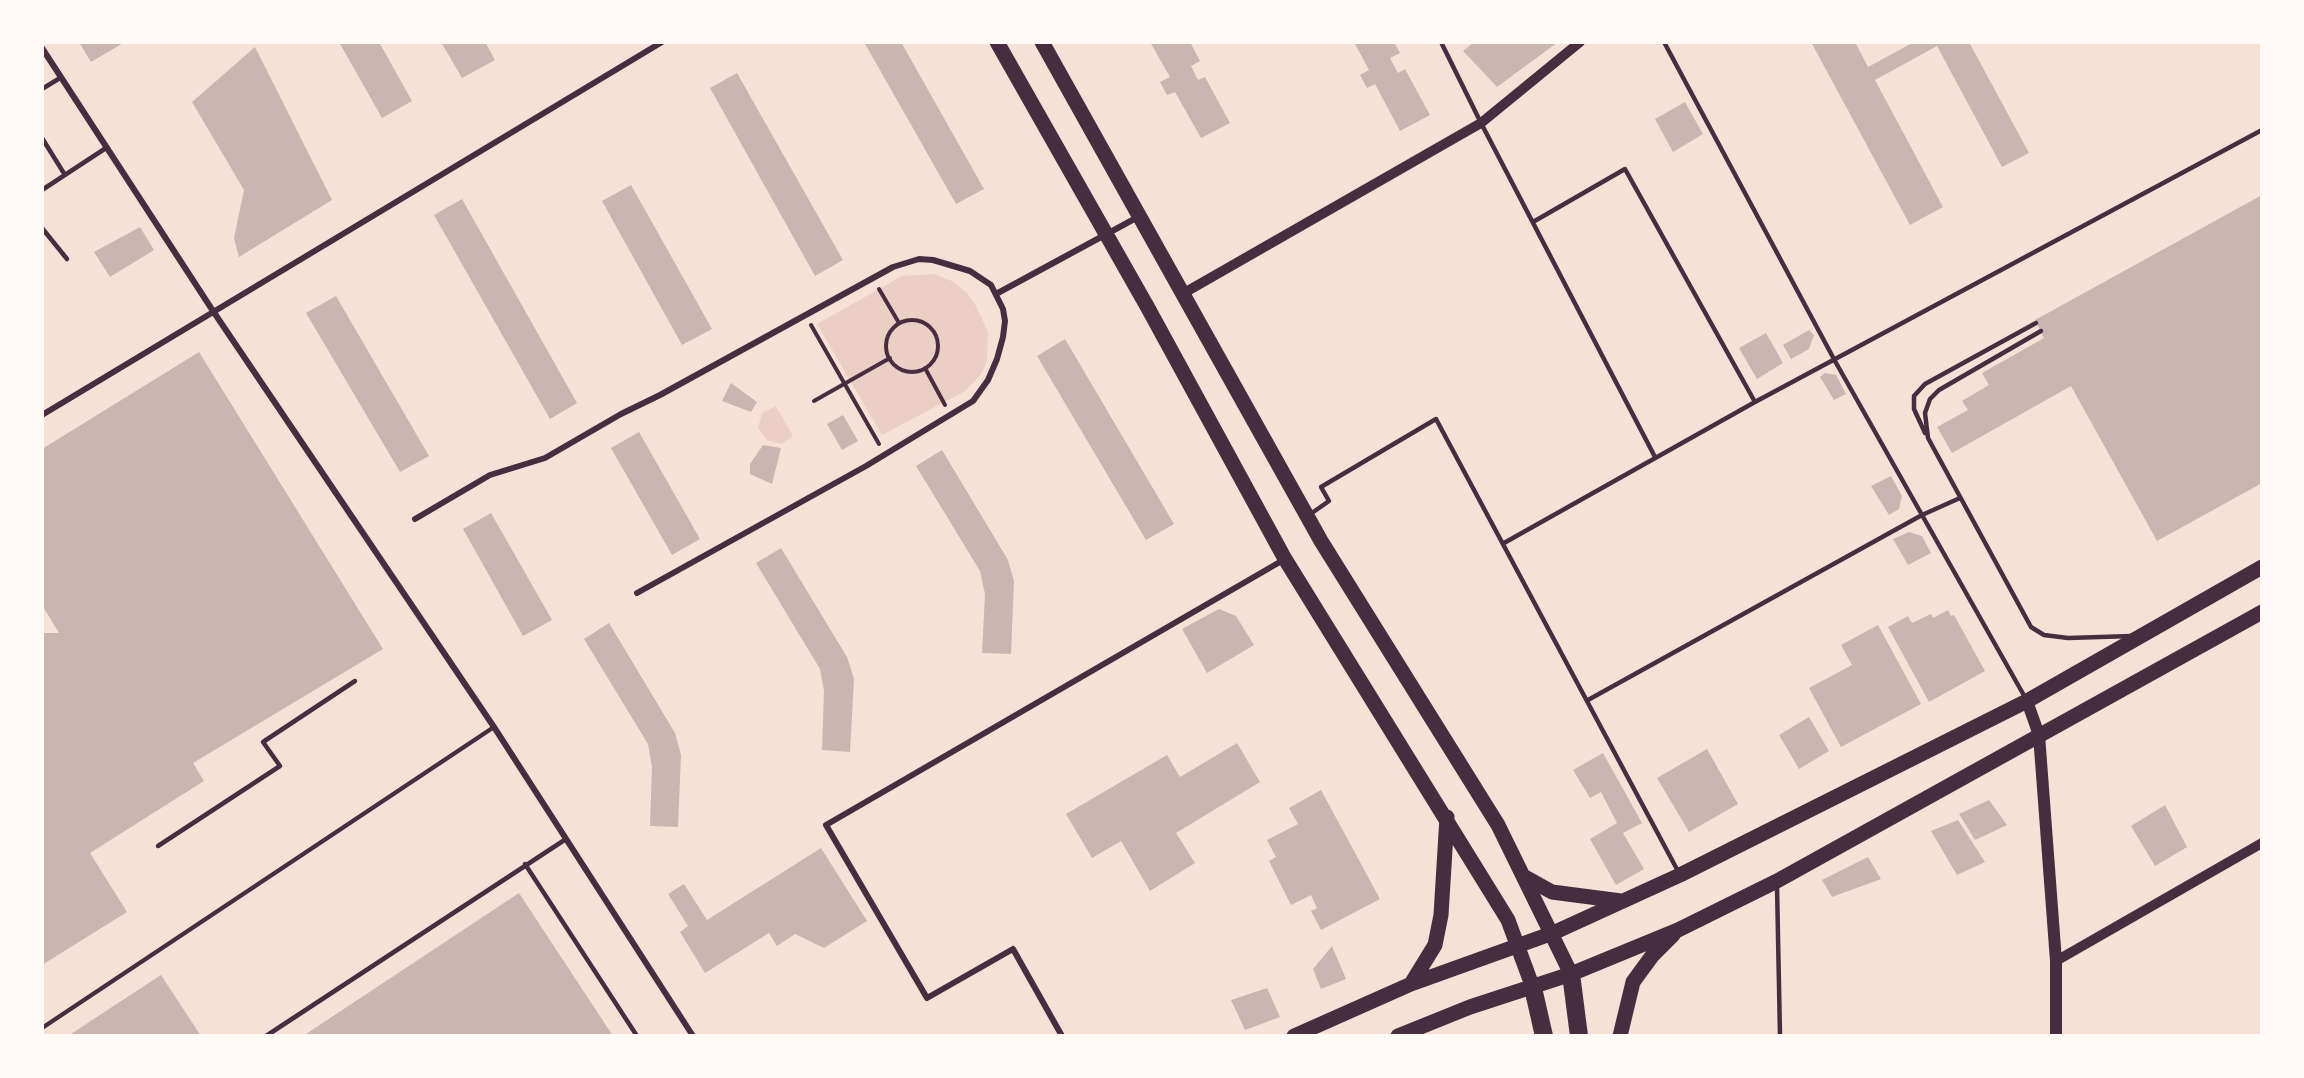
<!DOCTYPE html>
<style>
body{margin:0}
#map{position:relative;width:2304px;height:1078px;overflow:hidden;background:#f7e1d7;font-family:Quicksand,sans-serif}
canvas{display:block}
.frame{position:absolute;inset:0;border:44px solid #fffaf5;pointer-events:none}
</style>
<div id="map">
<canvas width="2304" height="1078"></canvas>
<div class="frame"></div>
</div>
<script>
const c = document.querySelector('canvas').getContext('2d');
c.lineJoin = 'round';
function paint(path, color) { c.fillStyle = color; c.fill(path, 'evenodd'); }
const shape = rows => new Path2D(rows.map(r => 'M' + r).join(''));
function stroke(path, color, width, dash) { c.strokeStyle = color; c.lineWidth = width; c.lineCap = dash ? 'butt' : 'round'; c.setLineDash(dash || []); c.stroke(path); }
paint(shape([
 [934,274,952,281,967,293,976,306,988,332,987,361,982,373,965,391,882,435,817,324,902,276],
 [776,406,793,436,782,444,768,441,758,428,762,413]
]), '#ebcfc5');
paint(shape([
 [79,42,125,42,91,62],
 [339,42,379,42,412,101,382,118],
 [441,42,485,42,495,60,462,78],
 [864,42,901,42,984,189,956,204],
 [1150,42,1190,42,1200,61,1191,66,1198,80,1205,77,1230,123,1201,138,1175,92,1167,95,1160,82,1170,77],
 [1354,42,1394,42,1400,53,1390,58,1398,73,1405,69,1430,115,1400,131,1375,84,1367,88,1360,75,1369,70],
 [1474,42,1558,42,1497,87,1463,51],
 [1811,42,1855,42,1868,67,1914,42,1969,42,2029,153,2002,167,1937,46,1875,80,1943,207,1910,225],
 [255,47,332,200,239,257,234,238,244,190,192,102],
 [737,73,843,260,815,276,710,88],
 [1685,102,1703,134,1673,152,1655,119],
 [631,185,712,329,682,345,602,201],
 [2262,195,2262,483,2157,541,2071,386,1952,453,1937,427,1968,410,1962,401,1989,385,1982,373,2044,338,2035,320],
 [462,199,577,403,550,419,434,215],
 [140,227,154,250,110,277,94,252],
 [336,296,429,456,400,472,306,313],
 [1809,330,1814,335,1809,349,1791,359,1783,345],
 [1766,333,1783,363,1757,379,1739,348],
 [1065,339,1174,524,1146,540,1037,356],
 [199,352,383,649,193,763,204,781,90,853,127,912,42,965,42,633,59,633,42,605,42,449],
 [1825,373,1836,375,1846,394,1834,400,1820,377],
 [731,383,757,402,751,412,722,401],
 [843,415,858,441,842,450,827,424],
 [639,432,700,539,672,555,611,448],
 [763,445,781,448,772,484,750,474,750,464],
 [942,450,1008,560,1014,581,1011,654,982,653,985,594,980,571,916,466],
 [1891,476,1902,496,1899,509,1889,515,1871,486],
 [491,513,552,620,523,636,463,529],
 [1909,532,1922,536,1931,553,1908,565,1893,539],
 [781,548,847,657,854,679,850,752,822,750,824,691,820,669,756,563],
 [1219,609,1236,616,1254,645,1207,673,1182,629],
 [1948,610,1951,616,1954,615,1985,671,1929,702,1888,627,1908,616,1912,623,1931,614,1933,618],
 [609,623,675,733,681,755,678,827,650,826,652,767,648,744,584,639],
 [1878,625,1921,704,1841,747,1809,688,1852,665,1841,645],
 [1809,717,1829,751,1799,769,1779,735],
 [1237,743,1260,782,1176,833,1195,863,1150,891,1121,841,1092,858,1066,814,1167,755,1180,777],
 [1707,749,1738,804,1689,832,1657,778],
 [1603,753,1642,823,1623,833,1644,869,1616,885,1590,839,1617,823,1601,792,1590,798,1573,770],
 [1321,790,1380,899,1321,930,1311,911,1317,908,1311,895,1291,905,1269,861,1276,857,1267,840,1298,824,1289,808],
 [1989,800,2007,825,1975,840,1959,814],
 [2165,805,2187,847,2155,866,2131,826],
 [1958,820,1985,862,1957,875,1931,831],
 [821,848,867,921,824,948,795,934,777,946,769,933,705,973,680,932,688,926,668,894,684,884,707,920],
 [1868,857,1881,879,1832,897,1822,880],
 [519,893,613,1036,303,1036],
 [1332,946,1346,979,1321,989,1313,969],
 [161,975,201,1036,68,1036,112,1007],
 [1267,988,1280,1017,1245,1030,1231,1000]
]), '#ccb4b1');
stroke(shape([
 [879,289,899,323],
 '886 346a26 26 0 1 1 52 0a26 26 0 1 1-52 0Z',
 [811,325,879,444],
 [925,368,945,405],
 [814,401,890,358]
]), '#4a2c40', 4);
stroke(shape([
 [1441,42,1481,123,1655,457],
 [1664,42,1835,361,2026,699],
 [42,89,60,78],
 [42,138,65,175],
 [42,190,106,148],
 [1533,222,1625,169,1755,402],
 [42,228,67,259],
 [2041,331,1939,390,1930,399,1925,413,1928,438,2031,627,2044,635,2068,638,2132,636],
 [1925,433,1914,409,1914,396,1925,384,2036,323],
 [1309,515,1329,501,1321,487,1436,419,1679,873],
 [1504,543,1755,402,2262,130],
 [1588,700,1922,515,1960,498],
 [158,846,280,766,263,742,355,681],
 [525,864,637,1036],
 [1777,886,1780,1036],
 [42,1028,494,727],
 [266,1036,566,839]
]), '#4a2c40', 4.5);
stroke(shape([
 [42,48,213,311,494,727,693,1036],
 [996,294,1138,217],
 [42,415,662,42],
 [415,519,490,475,545,458,621,414,660,395,893,267,919,259,933,260,970,271,991,285,1003,309,1005,321,1003,337,997,359,988,380,973,401,866,466,637,593],
 [1062,1036,1013,949,927,998,826,825,1285,559]
]), '#4a2c40', 6);
stroke(shape([
 [1184,293,1481,123,1580,42],
 [2056,961,2262,843]
]), '#4a2c40', 10);
stroke(shape([
 [2027,701,2039,735,2056,961,2056,1036]
]), '#4a2c40', 12);
stroke(shape([
 [997,42,1148,308,1285,559,1508,920,1533,988],
 [1042,42,1321,541,1498,825,1571,974],
 [1525,877,1552,892,1621,901],
 [1411,984,1435,945,1441,915,1447,817],
 [1294,1036,1411,984,1553,933,1680,875,2027,701,2262,567],
 [1398,1036,1470,1007,1571,974,1678,930,1777,881,2262,612],
 [1620,1036,1633,982,1652,956,1673,935]
]), '#4a2c40', 15);
stroke(shape([
 [1571,974,1579,1036],
 [1533,988,1544,1036]
]), '#4a2c40', 18);
</script>
